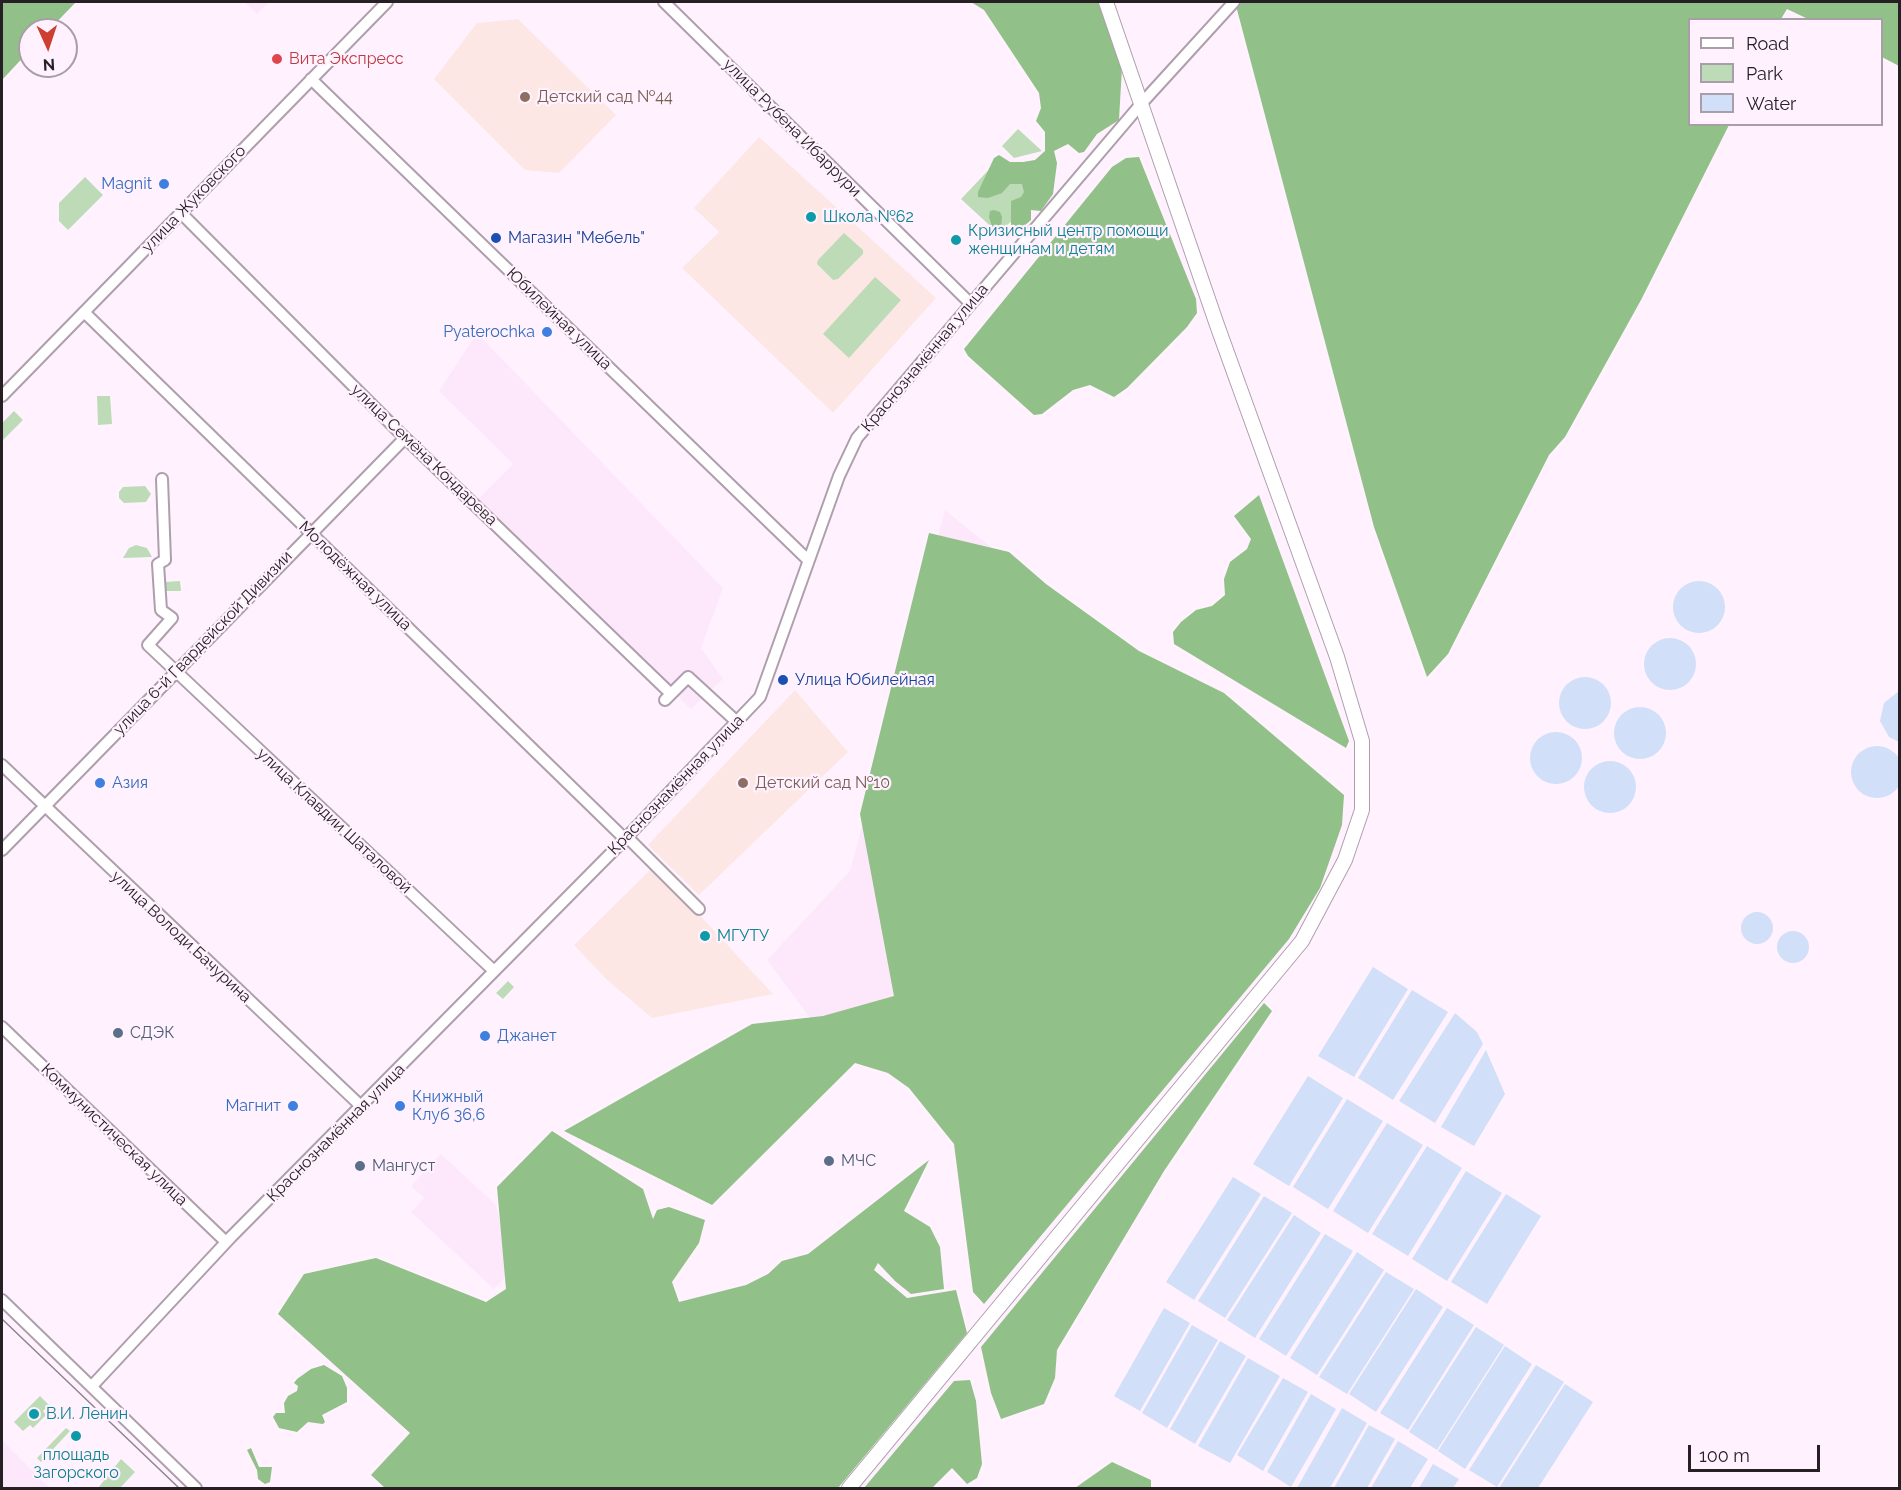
<!DOCTYPE html>
<meta charset="utf-8">
<style>
body{margin:0}
#map{position:relative;width:1901px;height:1490px;overflow:hidden;background:#fff2fe;font-family:Raleway,sans-serif}
canvas{display:block}
.frame{position:absolute;inset:0;border:3px solid #262025;pointer-events:none}
.legend{position:absolute;left:1688px;top:18px;width:195px;height:108px;box-sizing:border-box;background:#fff2fe;border:2px solid #a89ea7;margin:0;padding:8px 10px;list-style:none;font-size:18px;color:#262025}
.legend li{display:flex;align-items:center;gap:12px;height:30px}
.legend b{width:30px;border:2px solid #a89ea7}
.north{position:absolute;left:18px;top:18px;width:60px;height:60px;box-sizing:border-box;background:#fff2fe;border:2px solid #a89ea7;border-radius:50%;rotate:177deg;font-size:16px;font-weight:700;line-height:24px;text-align:center;color:#262025}
.north::after{content:'';display:block;margin:auto;width:21px;height:27px;background:#cd4031;clip-path:polygon(50% 0,100% 100%,50% 72%,0 100%)}
.scale{position:absolute;left:1688px;top:1445px;width:132px;height:27px;box-sizing:border-box;border:3px solid #262025;border-top:0;padding-left:8px;font-size:18px;line-height:21px;white-space:nowrap;color:#262025;-webkit-text-stroke:4px #fff2fe;paint-order:stroke}
</style>
<div id="map">
<canvas width="1901" height="1490"></canvas>
<div class="frame"></div>
<ul class="legend">
<li><b style="height:8px;background:#fff"></b>Road</li>
<li><b style="height:16px;background:#bddbb7"></b>Park</li>
<li><b style="height:16px;background:#d1dff8"></b>Water</li>
</ul>
<div class="north">N</div>
<div class="scale">100 m</div>
</div>
<script>
const c = document.querySelector('canvas').getContext('2d');
c.lineJoin = 'round';
function paint(path, color) { c.fillStyle = color; c.fill(path, 'evenodd'); }
const shape = rows => new Path2D(rows.map(r => 'M' + r).join(''));
function stroke(path, color, width, dash) { c.strokeStyle = color; c.lineWidth = width; c.lineCap = dash ? 'butt' : 'round'; c.setLineDash(dash || []); c.stroke(path); }
function label(font, color, halo, rows, align = 'center') {
  c.font = font + ' Raleway,sans-serif'; c.lineWidth = 4.5; c.setLineDash([]); c.textBaseline = 'middle'; c.strokeStyle = halo; c.fillStyle = color; for (const [text, x, y, turn = 0] of rows) {
    c.save(); c.translate(x, y); c.rotate((+turn || 0) * Math.PI / 180); c.textAlign = isNaN(turn) ? turn : align; if (halo) c.strokeText(text, 0, 0); c.fillText(text, 0, 0); c.restore();
  }
}
paint(shape([
 [244,2,269,2,257,14],
 [477,333,723,588,701,648,723,679,691,709,477,500,513,464,439,391],
 [945,510,1007,560,1041,979,819,1030,767,960,850,871],
 [441,1154,496,1205,511,1271,494,1289,411,1212,424,1198,411,1186],
 [2,1440,50,1488,2,1488]
]), '#fde7fb');
paint(shape([
 [518,19,616,115,559,173,525,170,434,79,477,23],
 [759,137,936,298,833,413,682,268,719,232,694,208],
 [795,690,848,752,699,895,648,845],
 [654,866,773,994,652,1018,606,979,574,945]
]), '#fde7e5');
paint(shape([
 [1018,129,1042,151,1014,158,1002,146],
 [1000,158,1038,193,999,234,961,199],
 [85,177,103,195,68,230,59,221,59,203],
 [844,233,863,250,863,254,838,279,833,280,817,264,818,260],
 [875,277,901,300,849,358,823,334],
 [97,396,110,396,112,424,98,425],
 [14,411,23,420,2,441,2,423],
 [145,486,151,494,146,502,124,503,119,498,119,492,123,487],
 [136,545,147,548,152,557,123,558,129,548],
 [180,581,181,591,165,591,165,582],
 [508,981,514,987,503,999,496,993],
 [40,1396,49,1405,43,1411,46,1415,33,1428,30,1425,23,1431,14,1422],
 [66,1428,70,1431,41,1462,37,1458],
 [121,1459,135,1472,120,1488,98,1488]
]), '#bddbb7');
paint(shape([
 [2,2,76,2,49,30,30,30,30,50,2,80],
 [971,2,1098,2,1122,67,1119,120,1097,134,1084,152,1079,153,1068,144,1054,151,1057,163,1053,194,1041,211,1031,210,1031,220,1015,234,1011,232,1011,201,1021,197,1024,192,1022,184,1010,184,1002,193,988,198,978,197,978,192,994,158,999,155,1010,162,1023,162,1035,160,1045,151,1045,132,1036,121,1041,108,1039,93,984,10],
 [1235,2,1899,2,1899,66,1882,57,1882,20,1808,19,1787,9,1781,19,1690,20,1690,124,1729,125,1641,300,1565,437,1549,455,1448,654,1427,677,1374,527],
 [1139,157,1196,299,1197,313,1187,327,1127,388,1114,397,1090,385,1073,390,1042,414,1034,415,968,356,964,349,1112,167,1126,158],
 [994,210,1000,212,1002,217,1001,229,997,232,993,230,989,217,990,211],
 [1259,495,1349,741,1346,748,1174,644,1173,632,1181,622,1196,610,1212,606,1225,595,1224,579,1230,562,1247,549,1251,539,1234,516],
 [929,533,1009,552,1046,584,1139,651,1224,693,1344,795,1342,825,1320,888,1289,939,984,1304,973,1292,954,1144,909,1088,888,1073,855,1063,712,1205,564,1131,752,1024,823,1016,894,996,860,814],
 [1264,1003,1272,1011,1164,1171,1057,1350,1055,1378,1044,1404,1001,1419,991,1393,981,1347],
 [552,1131,643,1189,653,1219,657,1210,669,1207,705,1220,699,1243,672,1282,679,1302,746,1285,768,1274,782,1261,808,1254,929,1160,904,1211,930,1227,940,1247,944,1289,911,1294,895,1281,878,1263,874,1270,907,1298,956,1290,967,1333,838,1488,385,1488,371,1475,410,1433,278,1314,304,1274,376,1258,486,1302,506,1289,497,1187],
 [324,1365,342,1376,347,1388,347,1402,322,1415,325,1422,323,1424,308,1422,297,1432,279,1428,273,1417,276,1413,285,1413,284,1403,288,1396,297,1391,298,1386,294,1383,297,1379,311,1369],
 [970,1380,976,1401,982,1464,977,1478,967,1484,952,1468,932,1488,864,1488,954,1381],
 [251,1448,259,1467,272,1467,270,1482,265,1484,258,1479,257,1470,247,1450],
 [1112,1462,1151,1480,1151,1488,1075,1488]
]), '#91c088');
paint(shape([
 '1673 607a26 26 0 1 1 52 0a26 26 0 1 1-52 0Z',
 '1644 664a26 26 0 1 1 52 0a26 26 0 1 1-52 0Z',
 '1559 703a26 26 0 1 1 52 0a26 26 0 1 1-52 0Z',
 [1899,691,1900,691,1899,742,1889,737,1880,721,1884,703],
 '1614 733a26 26 0 1 1 52 0a26 26 0 1 1-52 0Z',
 '1530 758a26 26 0 1 1 52 0a26 26 0 1 1-52 0Z',
 '1851 772a26 26 0 1 1 52 0a26 26 0 1 1-52 0Z',
 '1584 787a26 26 0 1 1 52 0a26 26 0 1 1-52 0Z',
 '1741 928a16 16 0 1 1 32 0a16 16 0 1 1-32 0Z',
 '1777 947a16 16 0 1 1 32 0a16 16 0 1 1-32 0Z',
 [1373,967,1408,989,1354,1077,1318,1056],
 [1412,990,1448,1012,1393,1100,1358,1078],
 [1455,1013,1477,1032,1483,1044,1435,1123,1399,1101],
 [1486,1050,1505,1094,1474,1146,1441,1127],
 [1308,1076,1343,1098,1289,1186,1253,1164],
 [1347,1099,1383,1121,1328,1209,1293,1187],
 [1387,1123,1423,1145,1368,1233,1333,1211],
 [1427,1146,1462,1168,1408,1256,1372,1234],
 [1466,1171,1502,1193,1447,1281,1412,1259],
 [1233,1177,1261,1194,1194,1300,1166,1282],
 [1506,1194,1541,1216,1487,1304,1451,1282],
 [1264,1196,1292,1213,1225,1318,1198,1301],
 [1294,1215,1321,1233,1255,1338,1227,1320],
 [1325,1234,1353,1251,1286,1356,1259,1339],
 [1357,1252,1384,1270,1317,1375,1290,1358],
 [1386,1272,1414,1289,1347,1394,1319,1377],
 [1416,1289,1443,1307,1376,1412,1349,1394],
 [1164,1308,1190,1323,1140,1411,1114,1396],
 [1447,1308,1474,1325,1408,1430,1380,1413],
 [1192,1325,1218,1340,1167,1428,1142,1413],
 [1476,1327,1504,1345,1437,1450,1409,1432],
 [1220,1341,1246,1356,1195,1444,1170,1429],
 [1505,1346,1532,1364,1465,1469,1438,1451],
 [1248,1358,1280,1376,1230,1463,1198,1446],
 [1536,1365,1564,1382,1497,1487,1469,1470],
 [1283,1378,1308,1392,1263,1471,1237,1455],
 [1565,1384,1593,1402,1538,1488,1499,1488],
 [1311,1394,1336,1409,1291,1487,1267,1472],
 [1342,1408,1367,1423,1330,1488,1297,1488],
 [1369,1425,1395,1439,1367,1488,1334,1488],
 [1398,1441,1428,1459,1410,1488,1371,1488],
 [1433,1464,1459,1479,1453,1488,1419,1488]
]), '#d1dff8');
const minor = shape([
 [664,2,971,304],
 [311,79,808,560],
 [181,213,401,434,671,694],
 [84,312,625,839],
 [2,396,387,2],
 [162,479,165,560,158,564,161,610,172,618,148,645,494,971],
 [665,700,688,677,737,722],
 [2,765,362,1107],
 [627,837,699,909],
 [2,850,405,438],
 [2,1027,226,1242],
 [2,1300,196,1488],
 [92,1386,231,1237,625,839,760,697,839,476,857,438,1141,104,1234,2]
]);
const major = shape([
 [849,1488,1302,941,1345,860,1362,810,1362,741,1337,657,1217,325,1106,2]
]);
stroke(minor, '#ae9fac', 14);
stroke(major, '#ae9fac', 16);
stroke(minor, '#fff', 10);
stroke(major, '#fff', 14);
stroke(shape([
 [2,1319,179,1488]
]), '#8d848c', 1.5);
for (const [x, y, r, color] of [
 [277,59,6,"#e0444e"],
 [525,97,6,"#8d6e63"],
 [164,184,6,"#3f7fe0"],
 [811,217,6,"#0f9aa8"],
 [496,238,6,"#1a4fb4"],
 [956,240,6,"#0f9aa8"],
 [547,332,6,"#3f7fe0"],
 [783,680,6,"#1a4fb4"],
 [100,783,6,"#3f7fe0"],
 [743,783,6,"#8d6e63"],
 [705,936,6,"#0f9aa8"],
 [118,1033,6,"#5c6f8a"],
 [485,1036,6,"#3f7fe0"],
 [293,1106,6,"#3f7fe0"],
 [400,1106,6,"#3f7fe0"],
 [829,1161,6,"#5c6f8a"],
 [360,1166,6,"#5c6f8a"],
 [34,1414,6,"#0f9aa8"],
 [76,1436,6,"#0f9aa8"]
]) { const dot = new Path2D(); dot.arc(x, y, r, 0, 2 * Math.PI); c.fillStyle = color; c.fill(dot); stroke(dot, '#fff2fe', 2); }
label('16px', '#be3a42', '#fff2fe', [
 ["Вита Экспресс",289,59]
], 'left');
label('16px', '#785e54', '#fff2fe', [
 ["Детский сад №44",537,97],
 ["Детский сад №10",755,783]
], 'left');
label('16px', '#262025', '#fff2fe', [
 ["улица Рубена Ибаррури",792,128,45],
 ["улица Жуковского",194,199,-46],
 ["Юбилейная улица",559,319,44],
 ["Краснознамённая улица",925,358,-50],
 ["улица Семёна Кондарева",424,455,44],
 ["Молодёжная улица",355,576,44],
 ["улица 6-й Гвардейской Дивизии",203,643,-46],
 ["Краснознамённая улица",676,785,-46],
 ["улица Клавдии Шаталовой",334,821,43],
 ["улица Володи Бачурина",181,937,43],
 ["Краснознамённая улица",336,1133,-45],
 ["Коммунистическая улица",114,1135,44]
]);
label('16px', '#366cbe', '#fff2fe', [
 ["Magnit",152,184],
 ["Pyaterochka",535,332],
 ["Азия",112,783,"left"],
 ["Джанет",497,1036,"left"],
 ["Книжный",412,1097,"left"],
 ["Клуб 36,6",412,1115,"left"],
 ["Магнит",281,1106]
], 'right');
label('16px', '#0d838f', '#fff2fe', [
 ["Школа №62",823,217],
 ["Кризисный центр помощи",968,231],
 ["женщинам и детям",968,249],
 ["МГУТУ",717,936],
 ["В.И. Ленин",46,1414],
 ["площадь",76,1455,"center"],
 ["Загорского",76,1473,"center"]
], 'left');
label('16px', '#164399', '#fff2fe', [
 ["Магазин \"Мебель\"",508,238],
 ["Улица Юбилейная",795,680]
], 'left');
label('16px', '#4e5e75', '#fff2fe', [
 ["СДЭК",130,1033],
 ["МЧС",841,1161],
 ["Мангуст",372,1166]
], 'left');
</script>
